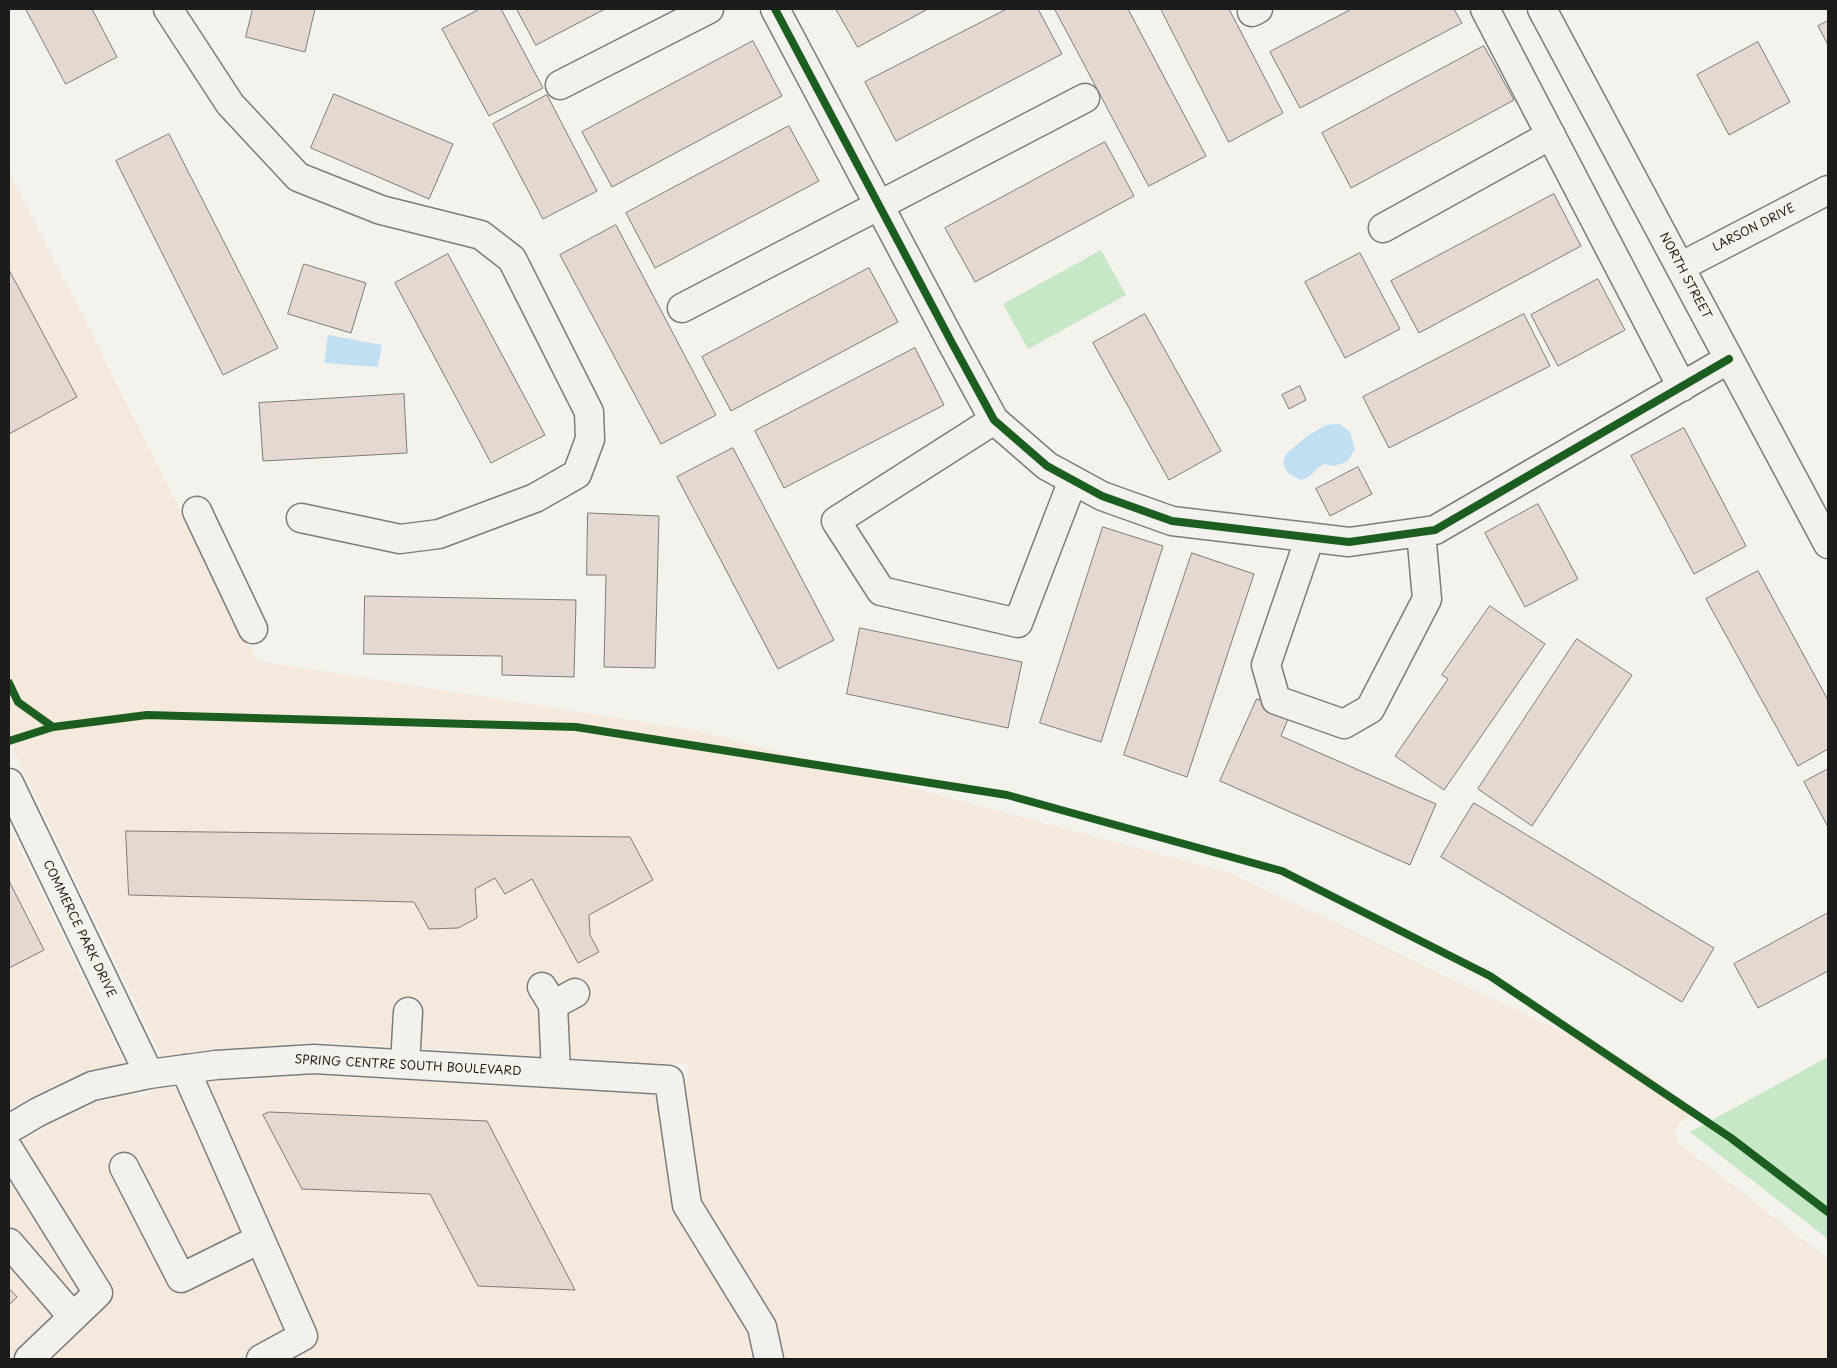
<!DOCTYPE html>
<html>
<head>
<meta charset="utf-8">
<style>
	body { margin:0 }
	#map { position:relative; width:1837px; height:1368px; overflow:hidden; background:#f4f2ec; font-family:"Playpen Sans",sans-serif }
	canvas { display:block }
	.frame { position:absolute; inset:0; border:10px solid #1c1c1c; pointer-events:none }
</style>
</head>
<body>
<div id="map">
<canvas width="1837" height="1368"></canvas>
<div class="frame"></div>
</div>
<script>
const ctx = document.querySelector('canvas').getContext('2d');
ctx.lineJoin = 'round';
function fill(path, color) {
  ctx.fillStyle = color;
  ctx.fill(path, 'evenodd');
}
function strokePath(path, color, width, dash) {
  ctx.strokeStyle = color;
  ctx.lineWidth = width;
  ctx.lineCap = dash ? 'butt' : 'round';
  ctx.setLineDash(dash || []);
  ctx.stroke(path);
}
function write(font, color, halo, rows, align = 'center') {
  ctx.font = font + ' "Playpen Sans",sans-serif';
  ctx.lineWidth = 4;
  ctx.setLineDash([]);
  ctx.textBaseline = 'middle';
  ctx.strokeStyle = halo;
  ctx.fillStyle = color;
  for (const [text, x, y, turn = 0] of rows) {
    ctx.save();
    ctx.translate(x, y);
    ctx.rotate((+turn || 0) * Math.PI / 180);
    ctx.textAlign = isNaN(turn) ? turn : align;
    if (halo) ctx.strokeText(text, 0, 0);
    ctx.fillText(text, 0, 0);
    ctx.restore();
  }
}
fill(new Path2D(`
	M9,171L257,661L699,731L1231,873L1644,1071L1697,1113L1679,1123L1675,1132V1136L1680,1144L1828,1259V1359H9V1148L45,1126L97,1102L138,1093L140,1097L153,1090L216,1082L313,1075L683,1097L689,1065L317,1042L216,1049L161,1056L9,742Z
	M9,825L124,1063L86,1072L29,1098L9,1111Z`), '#f5e9de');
fill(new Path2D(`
	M1101,250L1126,295L1028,349L1003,304Z
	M1828,1057V1239L1690,1132Z`), '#c6e8c7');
fill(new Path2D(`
	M328,335L382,345L378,367L324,363Z
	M1340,424L1350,432L1355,449L1347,462L1333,466L1324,464C1314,469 1313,478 1300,480L1288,473L1283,463L1286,454L1306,437L1326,425Z`), '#c0dff3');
const building = new Path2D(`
	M26,9H92L117,57L66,84Z
	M253,9H315L305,52L246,37Z
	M480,9H501L543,88L489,116L442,29Z
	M517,9H605L536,45Z
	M836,9H928L858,47Z
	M1007,9H1038L1062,54L896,141L865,82Z
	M1055,9H1128L1206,156L1149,186Z
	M1161,9H1229L1283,113L1229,142Z
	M1352,9H1454L1462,23L1300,108L1270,52Z
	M1828,21V45L1818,26Z
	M753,41L782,96L612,187L582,132Z
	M1758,42L1790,102L1729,135L1697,75Z
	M1484,46L1514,100L1351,188L1322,133Z
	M334,94L453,144L429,199L311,148Z
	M547,95L597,191L543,219L493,124Z
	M789,126L819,181L655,268L626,213Z
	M169,134L278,348L223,375L116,161Z
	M1105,142L1134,196L975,282L945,228Z
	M1554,194L1581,246L1419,333L1391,281Z
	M616,225L716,415L661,444L560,255Z
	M1360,253L1400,329L1345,358L1305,282Z
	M448,254L545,435L491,463L395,283Z
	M304,264L366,283L351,333L288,314Z
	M869,268L898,322L731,411L702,357Z
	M9,270L77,397L9,434Z
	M1598,279L1625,330L1558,366L1531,315Z
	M1145,314L1221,451L1169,480L1093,343Z
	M1524,314L1550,366L1389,448L1363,397Z
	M915,348L944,405L784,488L755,431Z
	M1300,386L1306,400L1289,409L1282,395Z
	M404,394L407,453L263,461L259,403Z
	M1684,428L1746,546L1694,574L1631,456Z
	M733,448L834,640L778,669L677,477Z
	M1358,467L1372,494L1330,516L1316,489Z
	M1538,504L1578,579L1525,607L1485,533Z
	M588,513L659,516L655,668L604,667L606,575H587Z
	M1103,527L1163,546L1101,742L1040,723Z
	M1192,553L1254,574L1187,777L1124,755Z
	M1758,571L1828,700V749L1798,766L1706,599Z
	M365,596L576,600L574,677L502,675V656L364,654Z
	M1490,606L1545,644L1444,790L1395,756L1448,679L1442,675Z
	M860,628L1022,662L1008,728L847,694Z
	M1577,639L1632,675L1532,826L1478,789Z
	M1257,699L1290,714L1281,736L1436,804L1410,865L1220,781Z
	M1828,769V827L1804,782Z
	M1474,803L1714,948L1682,1002L1441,857Z
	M126,831L630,837L653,880L589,915L590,935L599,952L578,963L532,879L505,894L495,878L475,889L477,918L458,928L429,929L414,902L129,895Z
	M9,881L44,950L9,968Z
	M1828,913V971L1758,1008L1734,964Z
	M269,1112L487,1121L575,1290L478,1286L430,1194L302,1189L263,1115Z
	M9,1288L17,1297L9,1305Z`);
fill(building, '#e4d8d0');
strokePath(building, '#7d7c7a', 1);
const minor = new Path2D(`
	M168,9L230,104L298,177L381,210L481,235L512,259L589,412L590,439L577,474L535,498L439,534L400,539L301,518
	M775,9L952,343L994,420L1047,466L1102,496L1172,521L1349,542L1435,530L1729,359
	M1485,9L1682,387
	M1542,9L1828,544
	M1252,12L1258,9
	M560,85L709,9
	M1383,228L1551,135
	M1680,267L1828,190
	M682,308L1085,98
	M994,420L836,521L881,591L1018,623L1073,480
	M197,511L253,629
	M1310,537L1266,665L1276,700L1344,724L1370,709L1427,599L1421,532
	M9,783L149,1074
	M542,987L553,1005L556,1073
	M553,1005L575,993
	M405,1064L408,1012
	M185,1069L303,1336L261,1359
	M9,1129L38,1112L92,1086L149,1074L216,1065L314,1059L669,1080L687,1205L762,1327L769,1359
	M9,1150L98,1293L29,1359
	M124,1167L181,1278L260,1239
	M9,1243L73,1317`);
strokePath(minor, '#7d7c7a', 31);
strokePath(minor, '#f2f1ed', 28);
strokePath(new Path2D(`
	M775,9L952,343L994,420L1047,466L1102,496L1172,521L1349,542L1435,530L1729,359
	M9,683L18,702L53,727
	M9,741L53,727L147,715L576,727L1007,795L1282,871L1490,976L1731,1138L1828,1212`), '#1b5e20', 8);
write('12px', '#1c1c1c', '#f7f3e8', [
	["LARSON DRIVE",1754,228,-27],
	["NORTH STREET",1685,276,62],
	["COMMERCE PARK DRIVE",79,929,64],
	["SPRING CENTRE SOUTH BOULEVARD",408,1066,3]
]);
</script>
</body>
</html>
